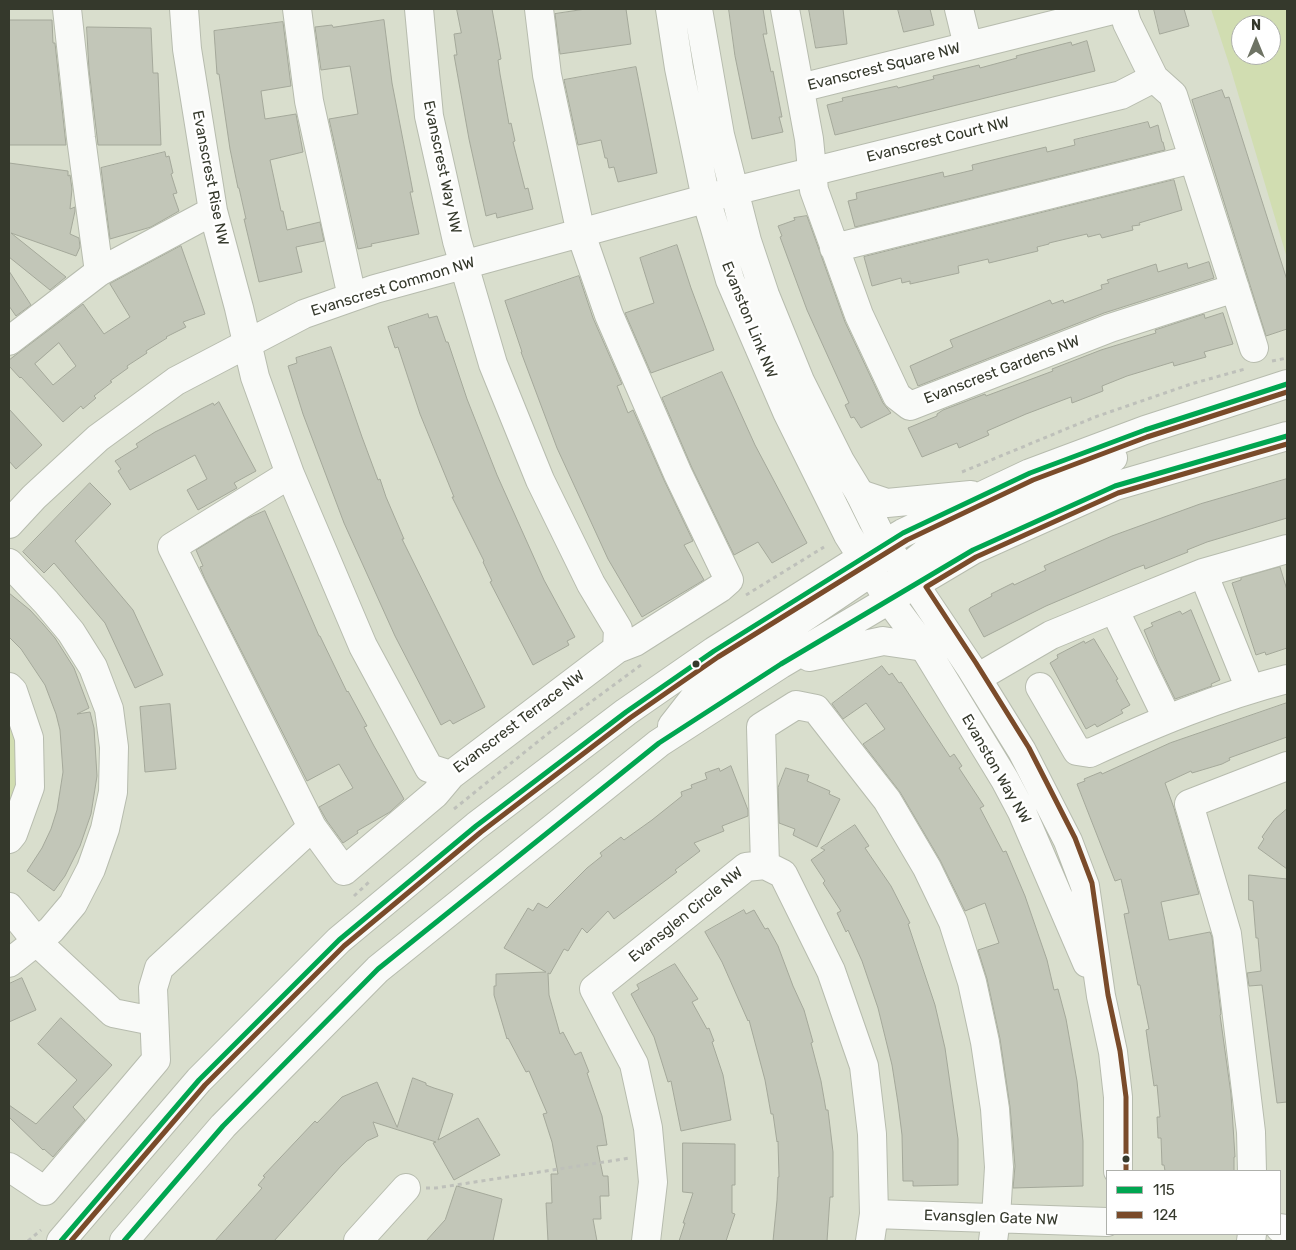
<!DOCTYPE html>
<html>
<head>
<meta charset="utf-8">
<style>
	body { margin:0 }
	#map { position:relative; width:1296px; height:1250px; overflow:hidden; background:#d9decd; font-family:Rubik,sans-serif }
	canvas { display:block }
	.frame { position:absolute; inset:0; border:10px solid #35392c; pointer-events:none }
	.legend { position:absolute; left:1106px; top:1170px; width:175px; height:65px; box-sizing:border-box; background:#fff; border:1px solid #aeb0ab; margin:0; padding:6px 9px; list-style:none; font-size:15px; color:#35392c }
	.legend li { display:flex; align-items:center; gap:10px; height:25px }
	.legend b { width:25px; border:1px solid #aeb0ab }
	.north { position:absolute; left:1231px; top:15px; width:50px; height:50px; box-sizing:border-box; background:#fff; border:1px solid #aeb0ab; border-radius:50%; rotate:0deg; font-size:14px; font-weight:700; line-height:20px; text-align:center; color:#35392c }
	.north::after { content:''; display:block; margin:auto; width:18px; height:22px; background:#6e7364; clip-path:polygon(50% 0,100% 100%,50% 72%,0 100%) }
</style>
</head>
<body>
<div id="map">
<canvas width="1296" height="1250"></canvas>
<div class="frame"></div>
<ul class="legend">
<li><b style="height:6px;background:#00a651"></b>115</li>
<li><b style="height:6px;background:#7a4b2a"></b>124</li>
</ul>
<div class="north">N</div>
</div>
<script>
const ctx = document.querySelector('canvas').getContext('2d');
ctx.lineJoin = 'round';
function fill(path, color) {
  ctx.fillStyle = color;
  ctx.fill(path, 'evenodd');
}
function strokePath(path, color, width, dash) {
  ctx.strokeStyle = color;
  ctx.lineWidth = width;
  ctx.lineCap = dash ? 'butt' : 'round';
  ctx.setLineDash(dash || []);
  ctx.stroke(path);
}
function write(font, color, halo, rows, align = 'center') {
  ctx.font = font + ' Rubik,sans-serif';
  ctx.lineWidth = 5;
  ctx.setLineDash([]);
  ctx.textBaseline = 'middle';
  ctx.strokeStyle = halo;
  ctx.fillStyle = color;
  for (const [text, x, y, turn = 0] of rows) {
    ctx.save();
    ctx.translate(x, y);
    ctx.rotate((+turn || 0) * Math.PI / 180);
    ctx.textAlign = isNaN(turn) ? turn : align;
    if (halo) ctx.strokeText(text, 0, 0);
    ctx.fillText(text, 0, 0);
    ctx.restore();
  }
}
fill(new Path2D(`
	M1211,9H1287V258L1231,70ZM1241,25H1271V55H1241Z
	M9,711L17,736V789L9,814Z`), '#d1ddb1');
const building = new Path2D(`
	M457,9H492L501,59L498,60L500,74L509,124L511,123L515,141L513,142L525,189L528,188L533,209L497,218L496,213L486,216L469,139L454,55H457L454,34L461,33Z
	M586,9H626L631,44L560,54L555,14Z
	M729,9H763L767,34H763L771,72L773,71L782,117H779L783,132L752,139L735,56Z
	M809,9H843L847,44L816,48Z
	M898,9H930L934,25L904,32Z
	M1154,9H1184L1189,26L1160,34Z
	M9,20H52L53,43H55L66,145H9Z
	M384,20L392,83L413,192H410L419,234L371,244L372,246L358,249L329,119L358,114L350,66L321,70L315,27L332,25L333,27Z
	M283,22L291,86L261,91L265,119L296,114L303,152L270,160L281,211H283L287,230L320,222L324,241L296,247L302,272L259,282L244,219H246L239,188H238L230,149L219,74H217L214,31Z
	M87,27L151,28L153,73H158L161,145H98L89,70Z
	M1087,41L1095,71L835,135L827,105L843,101L842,98L897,86L898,88L934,79L933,76L979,65L980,68L1017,58L1016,56L1071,42L1072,45Z
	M636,67L657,173L618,182L614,167L609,168L607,158H605L601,140L578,145L564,80Z
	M1222,90L1225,98L1229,97L1287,280V329L1266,336L1192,100Z
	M1148,122L1150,128L1158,125L1162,142H1163L1165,150L855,227L848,201L857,199L856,193L943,172L944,177L973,170L972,165L1046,147L1047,152L1075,145L1074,140Z
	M165,152L166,157L169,156L173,173L171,174L177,193L173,194L179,211L151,227L110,239L101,168Z
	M9,163L68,171V176L70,175L72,189L70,209L75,207V211L70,234L79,238L80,247L76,256L11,233L66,277L50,290L9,257Z
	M1174,180L1182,210L1139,223L1140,225L1132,226L1133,230L1102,238L1100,234L1088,237L1087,234L1049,243V244L1037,247L1038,251L989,263L988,259L958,266L959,273L910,284V281L902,283L901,278L872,286L864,257Z
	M807,216L845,322L883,403L891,413L861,428L854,417L851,418L845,405L849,403L807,310L780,237L782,236L778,226L795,220L794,218Z
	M677,245L691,288L714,350L651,373L625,313L654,303L640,258Z
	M181,246L205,314L183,322L186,327L166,337L167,338L146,351L147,353L127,366L128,368L110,381L112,382L94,396L96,398L83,409L81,406L63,422L21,377L20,378L9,366V360L83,304L104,334L130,317L110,284ZM59,343L76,366L53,385L35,364Z
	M1209,262L1214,278L1104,313L918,386L910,366L953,347L950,340L1050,300L1052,304L1063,300L1064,303L1102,289L1101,285L1109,283L1107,280L1156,264L1158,272L1187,263L1188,268Z
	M9,271L31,305L16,316L9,306Z
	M579,276L593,318L622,384L617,386L628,413L633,410L664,480L693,541L684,545L704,580L642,617L608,559L557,448L521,352H522L505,301Z
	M1223,313L1233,344L1204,352L1206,357L1174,366L1173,362L1127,376L1102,386L1103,391L1072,403L1071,397L1026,414L987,431L989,435L959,448L957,443L922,457L908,428L937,416V414L943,410L985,394L986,396L1053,371L1052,369L1101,350L1156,333L1155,330L1204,314L1205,318Z
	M428,314L429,318L437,316L446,342H448L467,399L497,475L544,580L575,637L567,641L569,645L533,665L490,582L492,581L483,562L484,561L452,497H454L420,414L398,347L395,348L388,327Z
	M331,347L362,437L378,480L380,479L386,497L404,539H402L485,707L453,724L450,720L441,725L395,636L344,523L303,414L288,366L297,363L296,358Z
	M722,372L755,445L807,543L772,563L758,542L734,555L692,468L662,398Z
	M219,402L256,471L234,483L237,488L198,510L187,490L207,479L195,455L130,490L118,471L121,469L115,461L138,447L136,444L155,432L213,403L214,405Z
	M9,409L42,445L16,469L9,461Z
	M1287,479V518L1207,542L1187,550L1188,552L1145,569L1144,565L1133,569L1046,606L984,637L969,610L970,608L992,596L991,594L1013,583L1014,585L1046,570L1044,566L1112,536L1200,504Z
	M90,483L111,504L75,541L133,610L163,675L135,688L105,623L54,563L44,573L23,552Z
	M265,511L319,636H320L347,692L348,691L367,726L364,727L374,746L404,799L390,812L357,831L358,833L343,843L327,821L319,807L353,788L339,764L307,781L205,579L200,567L203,566L196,550L246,519Z
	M1280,567L1287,590V648L1266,655L1265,652L1256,655L1232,583L1241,580V578Z
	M9,593L30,610L43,624L55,638L74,668L89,708L77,714L90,712L94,728L97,776L91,814L80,846L65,876L54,891L27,871L42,848L51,829L57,810L63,772L60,730L56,714L45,685L21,649L9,637Z
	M1191,610L1220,680L1211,684L1212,686L1175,699L1158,664L1144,630L1153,626L1151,623L1180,611L1182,614Z
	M1094,639L1118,679L1116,680L1130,705L1121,710L1123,713L1097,727L1095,724L1086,729L1050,663L1058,658L1057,655L1084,641L1085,643Z
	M882,666L889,675L892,673L899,683L901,682L950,757L954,754L962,766L959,768L984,806L980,808L1003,852L1006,851L1025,896L1047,960L1054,990L1058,989L1066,1019L1077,1081L1083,1141V1186L1013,1188L1015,1166L1010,1107L1000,1039L987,979L978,950L999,943L985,903L965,911L940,860L900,792L863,744L885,729L866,703L843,719L832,704Z
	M1287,703V737L1229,758L1230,760L1222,764L1192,773L1191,771L1165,783L1174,808L1199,894L1161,902L1169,940L1210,932L1212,937L1221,1014L1220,1015L1231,1094L1235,1157H1234V1171H1165L1164,1165H1162L1161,1138H1158L1157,1117H1160L1157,1085L1154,1086L1146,1030L1149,1029L1140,985H1138L1124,914L1129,913L1121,879L1115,881L1077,784L1085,781L1084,779L1101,772L1102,774L1170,743Z
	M170,704L176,769L145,772L140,707Z
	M731,766L748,810V816L722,826L724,831L694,843L700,851L675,870L677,872L614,919L608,911L587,933L582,928L568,951L564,949L550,974L548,973L549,995L560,1034L563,1032L575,1055L581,1052L589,1072L587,1073L602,1116L607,1145L597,1146L603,1176H608L609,1196H600L601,1219H593L597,1241H548L546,1203H552L551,1174H558L552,1142L543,1114L547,1113L529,1071L526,1072L508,1038L507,1039L494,995V986H496V974L546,972L504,948L528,908L533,911L538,903L547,908L587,868L602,856L600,853L621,837L624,840L652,820L682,796L681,792L692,788L691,785L707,779L705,773L719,768L720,771Z
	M786,768L809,775L807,781L830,791L829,794L840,799L817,847L793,835L795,829L779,823L778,788Z
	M1287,809V869L1258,848L1264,839L1262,837L1274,820Z
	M855,825L869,846L865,848L891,886L910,923L908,924L935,1005L945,1048L958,1139V1185L913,1186V1181H903L902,1135L898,1103L892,1065L878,1008L862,961L848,930L846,932L837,913L841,911L823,883L825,881L811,860L825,850L821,848Z
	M1249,875L1287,879V1102L1277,1103L1262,985L1249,986L1247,973L1261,971L1258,938H1256L1253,901L1249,900Z
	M744,910L746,914L754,910L765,929L768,928L778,946L793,986L804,1010L813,1042L811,1043L821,1081L826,1110H828L833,1152V1197H830L827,1241H773L777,1200L778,1177H779L778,1141L777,1142L773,1114H771L765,1080L749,1020L748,1021L722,962L705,932Z
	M675,964L698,999L692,1002L707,1029L709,1028L714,1041L712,1042L723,1075L731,1120L681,1131L671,1081L668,1082L654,1037L631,994L639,989L637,985Z
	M22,978L36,1010L9,1022V984Z
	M61,1018L112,1065L73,1107L85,1120L53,1157L44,1149L43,1150L9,1117V1105L36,1124L77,1080L38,1044Z
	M413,1078L426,1083V1085L434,1088L453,1094L438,1140L478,1118L500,1155L454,1180L433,1143L436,1142L373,1122L378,1136L367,1141L341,1166L274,1241H215L262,1188L258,1185L265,1177L263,1176L315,1121L317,1123L342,1097L377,1082L397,1127Z
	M683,1143L735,1144V1185H732V1213L735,1214L726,1241H679L685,1223H683L693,1193L683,1192Z
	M457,1186L502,1199L493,1241H426L445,1220Z`);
fill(building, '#c2c6b8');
strokePath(building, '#a4a89a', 1);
const minor = new Path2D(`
	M67,9L81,138L99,272
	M184,9L187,49L213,211L239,308L255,377L290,474L363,646L429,768L451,775L617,649L618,629L591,584L540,480L493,364L457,241L429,116L419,9
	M297,9L309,101L352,297
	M539,9L547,75L581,234L609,315L678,474L729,580L720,588L635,642L617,649
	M670,9L679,68L706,199L714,225L730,280L787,412L848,535L889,600L924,647L1005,780L1022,812L1087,963
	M698,9L720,135L747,241L765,295L800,381L840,461L860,494L884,543L915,585L970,667L1022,751L1068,841L1085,886L1101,996L1113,1052L1118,1097V1171
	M785,9L809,139L814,190L859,315L897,396L910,406L1110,328L1235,288
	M959,9L968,46
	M1123,9L1127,23L1154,78L1173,95L1254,348
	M800,88L1117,9
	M834,248L1193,159
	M9,341L99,272L213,211
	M290,474L172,547L312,827L344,871L435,794L451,775
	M9,524L34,497L98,438L176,381L304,314L375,289L734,191L1121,95L1154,78
	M9,563L46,602L71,632L93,667L109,709L114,747L113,792L105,829L91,869L73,904L51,930L9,963
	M1203,573L1250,689
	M1114,609L1167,718
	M977,678L1051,635L1114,609L1203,573L1287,549
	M9,687L13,691L29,738L30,787L13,834L9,839
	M1040,687L1077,751L1090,753C1155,723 1218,697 1287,679
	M765,865L761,727L796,705L816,709L887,800L927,868L953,922L972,982L985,1042L995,1109L999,1167L996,1218L993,1241
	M9,907L37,942L113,1013L153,1021
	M9,1167L45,1191L156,1060L153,988L159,968L312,827
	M1252,1171L1251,1132L1227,934L1189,804L1287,766
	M874,1214L1107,1222
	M1280,1228L1287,1229
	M358,1241L406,1188
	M646,1241L653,1182L648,1128L634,1064L594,989L746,867L765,865L783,874L831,971L864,1066L872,1134L874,1214L870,1241
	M1251,1241L1252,1234`);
const major = new Path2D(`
	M860,494L887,503L971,495
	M890,599L904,570L934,546L1113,458
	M809,657L883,641L924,647
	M672,726L697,694L793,625L870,573
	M61,1241L199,1080L339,940L476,826L626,712L714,651L861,558L903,533L1030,473L1145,430L1287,384
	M124,1241L223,1126L378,969L659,743L781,664L973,550L1115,486L1287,436`);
strokePath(minor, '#b7bcae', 30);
strokePath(major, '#b7bcae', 30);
strokePath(new Path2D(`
	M1272,361L1287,358
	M962,472L1095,417L1191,384L1245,369
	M746,595L824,547
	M454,809L546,735L641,665
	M354,896L370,881
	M426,1188H436L630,1158
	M28,1241L41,1230`), '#bec0ba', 3, [4, 4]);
strokePath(minor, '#f9faf8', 28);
strokePath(major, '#f9faf8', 28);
strokePath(new Path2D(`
	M61,1241L199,1080L339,940L476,826L626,712L714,651L903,533L1030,473L1145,430L1287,384
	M124,1241L223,1126L378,969L659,743L781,664L973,550L1115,486L1287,436`), '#00a651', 5);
strokePath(new Path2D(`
	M1126,1171V1097L1120,1051L1108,995L1092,883L1075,838L1029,748L976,663L926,587L976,557L1118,493L1287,444
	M71,1241L205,1085L344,946L481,832L630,718L718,657L907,540L1033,480L1147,437L1287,392`), '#7a4b2a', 5);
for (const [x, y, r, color] of [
	[696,664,4.5,"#35392c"],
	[1126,1159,4.5,"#35392c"]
]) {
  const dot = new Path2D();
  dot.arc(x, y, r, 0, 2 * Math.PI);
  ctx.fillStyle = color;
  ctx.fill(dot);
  strokePath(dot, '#fff', 2);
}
write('15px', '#35392c', '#fff', [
	["Evanscrest Square NW",884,67,-14],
	["Evanscrest Court NW",938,140,-14],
	["Evanscrest Way NW",442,167,78],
	["Evanscrest Rise NW",210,178,79],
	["Evanscrest Common NW",393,287,-17],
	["Evanston Link NW",749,320,68],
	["Evanscrest Gardens NW",1002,370,-21],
	["Evanscrest Terrace NW",519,722,-37],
	["Evanston Way NW",996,769,60],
	["Evansglen Circle NW",686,915,-39],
	["Evansglen Gate NW",991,1218,2]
]);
</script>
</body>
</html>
